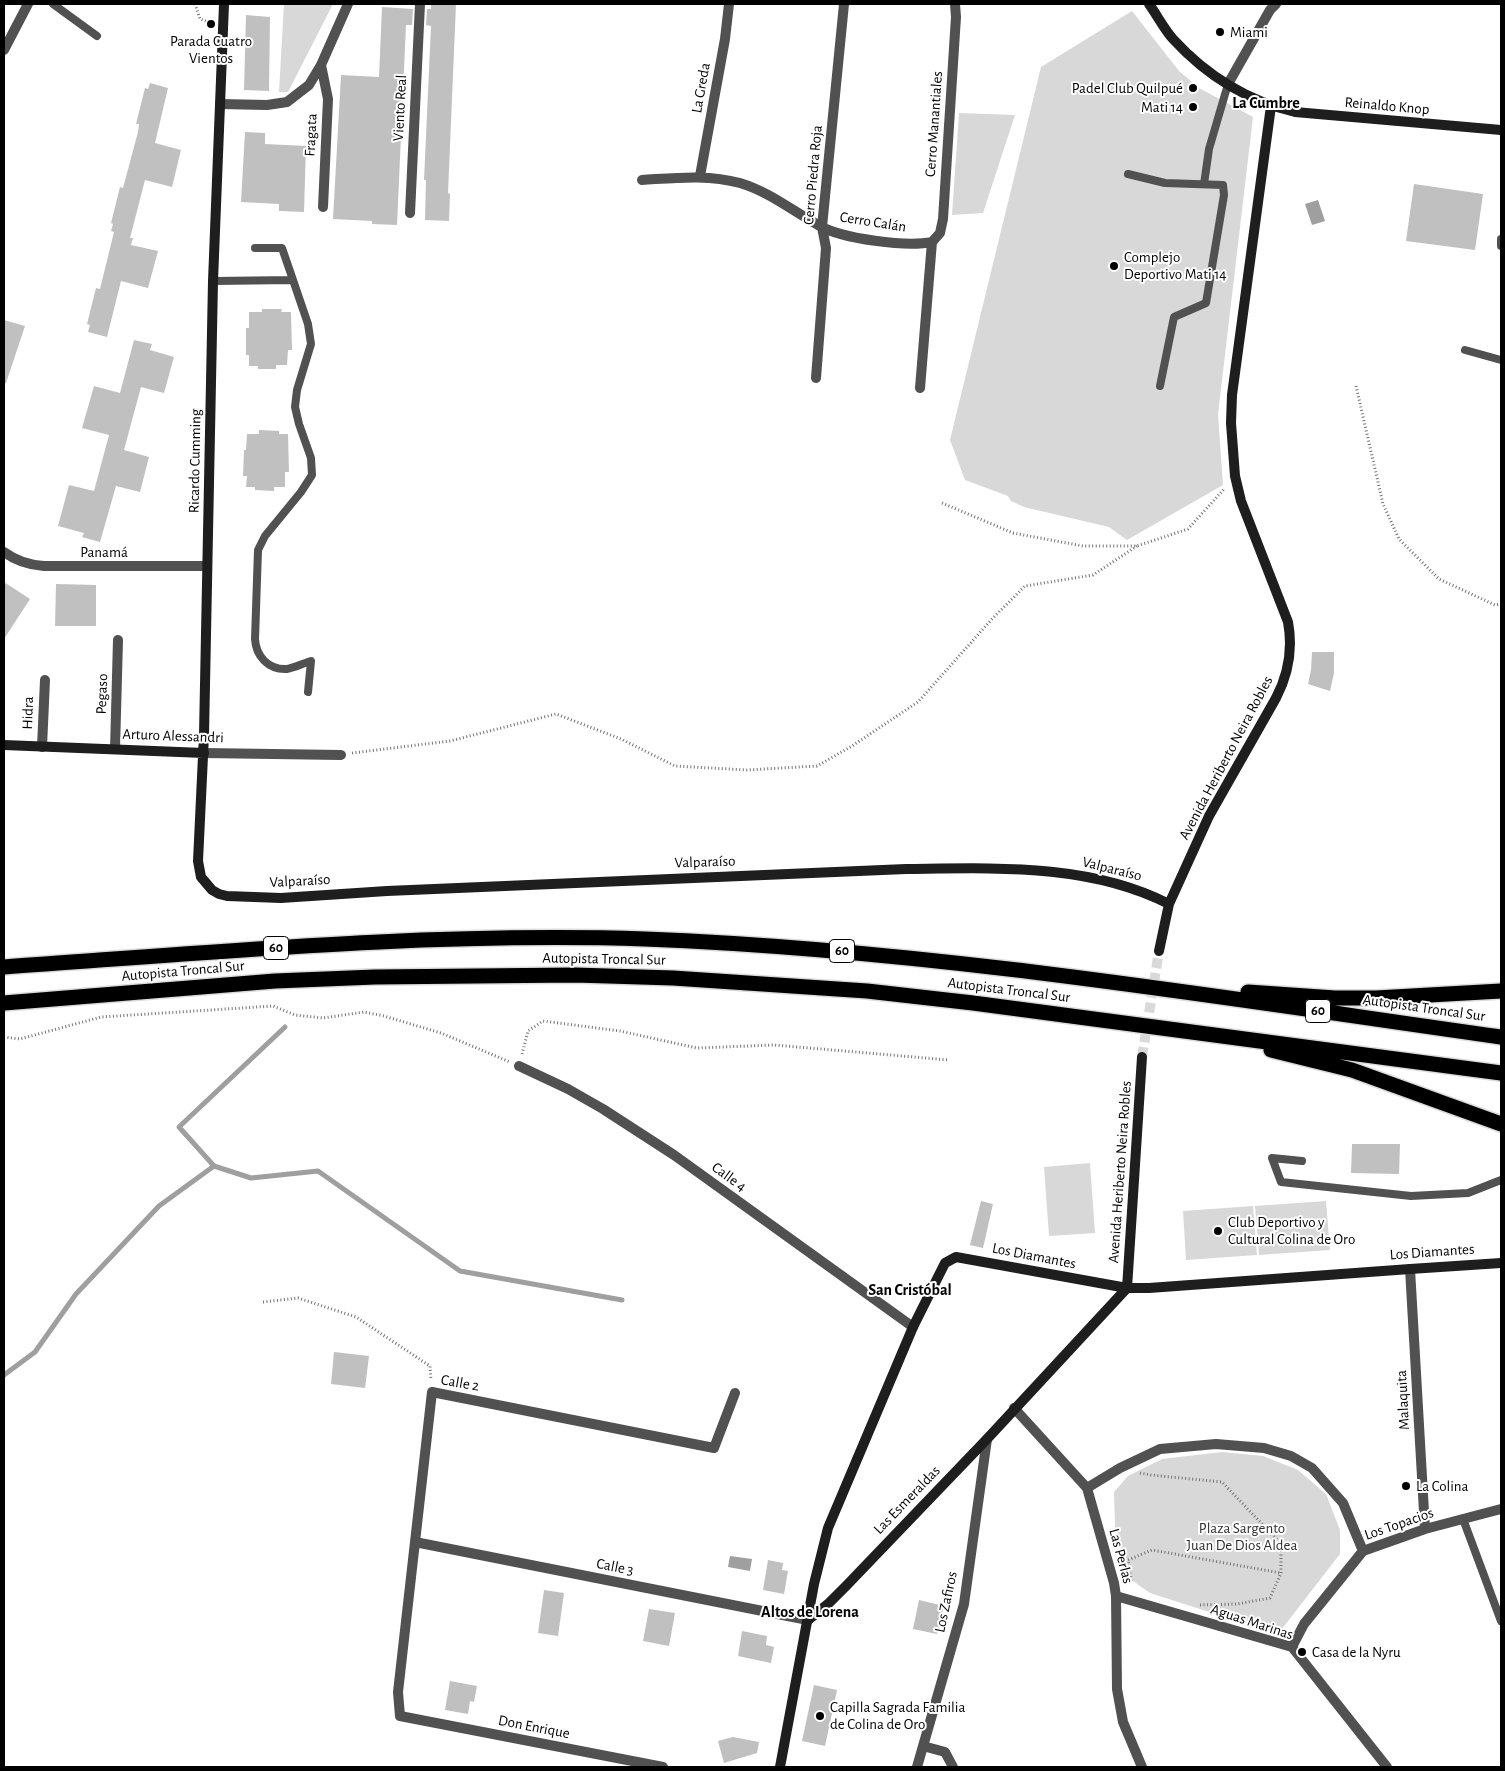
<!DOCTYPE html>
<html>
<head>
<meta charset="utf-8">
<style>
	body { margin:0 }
	#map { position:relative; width:1505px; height:1771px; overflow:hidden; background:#fff; font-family:"Alegreya Sans",sans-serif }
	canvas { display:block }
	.frame { position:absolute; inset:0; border:5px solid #000; pointer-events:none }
</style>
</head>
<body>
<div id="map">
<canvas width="1505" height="1771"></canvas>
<div class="frame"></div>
</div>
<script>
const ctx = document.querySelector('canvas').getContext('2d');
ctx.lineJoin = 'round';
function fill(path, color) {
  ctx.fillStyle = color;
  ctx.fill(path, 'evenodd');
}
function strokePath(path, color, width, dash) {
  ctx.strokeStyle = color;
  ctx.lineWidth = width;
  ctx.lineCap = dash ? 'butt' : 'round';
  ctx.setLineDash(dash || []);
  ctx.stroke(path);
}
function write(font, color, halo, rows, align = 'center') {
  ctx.font = font + ' "Alegreya Sans",sans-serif';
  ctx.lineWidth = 4;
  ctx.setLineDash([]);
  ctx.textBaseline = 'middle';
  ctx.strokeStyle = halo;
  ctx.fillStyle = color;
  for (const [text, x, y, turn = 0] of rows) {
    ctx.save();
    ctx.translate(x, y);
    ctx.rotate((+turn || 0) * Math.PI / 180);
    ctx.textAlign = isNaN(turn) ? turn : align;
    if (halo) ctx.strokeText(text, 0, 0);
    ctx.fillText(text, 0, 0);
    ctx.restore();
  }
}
fill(new Path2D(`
	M284,4H333L288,92H279Z
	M1132,11L1179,71L1199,88L1253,117L1218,414L1223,485L1127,540L1109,527L1024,507L1011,501L1008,496L965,480L950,440L1041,67Z
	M959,113L1015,115L983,213L952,215Z
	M1090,1163L1095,1233L1049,1236L1044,1167Z
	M1326,1201L1330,1250L1259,1255L1255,1206Z
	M1253,1206L1257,1255L1186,1260L1183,1211Z
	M1222,1452L1263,1456L1298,1470L1326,1494L1340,1530V1554L1278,1634L1150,1593L1130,1579L1115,1526L1114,1492L1128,1476L1162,1459Z`), '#d8d8d8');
fill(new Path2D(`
	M1318,200L1325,221L1312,225L1305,204Z
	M730,1556L752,1559L750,1571L728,1567Z`), '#9f9f9f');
strokePath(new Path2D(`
	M285,1027L179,1127L214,1166L251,1178L318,1171L460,1271L622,1300
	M4,1375L35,1352L76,1294L159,1206L214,1166`), '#9f9f9f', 5);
fill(new Path2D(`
	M431,4H456L448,193L450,194L449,221L425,220L426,180H424L431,26L426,25L427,9H431Z
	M382,7L413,9L412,25H406L397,225L372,224V221L333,219L341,75L379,77Z
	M246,15L270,17L269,91L244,90Z
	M150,83L168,88L155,143L181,150L172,187L145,180L130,238H133L131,245L158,251L148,288L121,281L107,337L88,332L90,325L87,324L96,288L100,289L114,232L111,231L113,224L111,223L120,187L123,188L138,132L139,124H136L145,88L148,89Z
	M245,132L265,133V144L306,146L304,212L279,211V204L241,202Z
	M1414,184L1483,194L1475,250L1406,241Z
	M262,309H282L281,312H291L292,350H288L287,365H276V369H258V366H249V355H246V328H249V312H262Z
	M4,320L25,326L6,383H4Z
	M134,340L152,344L150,350L174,357L164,393L141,387L124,450L149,457L140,492L116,486L100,542L82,537L84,533L58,526L69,485L94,491L109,435L82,428L94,386L120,393Z
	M259,430L279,431V434H288L289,472H285V487H274V491L255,490V487H246L247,476H243L244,450H246L247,434H259Z
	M4,582L30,599L4,639Z
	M56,584L96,585V626H55Z
	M1312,652H1334V673L1330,691L1308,684L1311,670Z
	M1352,1144H1400L1399,1174L1351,1173Z
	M981,1201L993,1204L983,1248L970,1245Z
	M334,1352L369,1356L365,1388L331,1384Z
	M768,1560L783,1563L782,1570L788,1571L784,1594L763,1590Z
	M544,1590L564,1593L558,1636L538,1633Z
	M919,1600L944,1606L937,1634L913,1629Z
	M649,1609L675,1613L669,1646L643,1641Z
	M742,1631L767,1636L766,1645L774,1647L771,1663L738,1656Z
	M450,1681L477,1686L474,1702L470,1701L468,1714L445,1710Z
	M814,1685L837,1690L825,1746L802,1741Z
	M733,1737L759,1742L757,1753L724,1763L718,1741Z`), '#c0c0c0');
strokePath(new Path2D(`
	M1142,1057L1159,951`), '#d9d9d9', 10, [10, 5]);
const highway = new Path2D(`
	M4,967C217,952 431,932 645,939C932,950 1217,997 1501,1037
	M1248,992L1335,998H1376L1501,991
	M4,1003L275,981L375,977L575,975L673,978L867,991L973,1003L1501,1073
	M1271,1050L1352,1070L1501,1124`);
strokePath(highway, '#dbdbdb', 18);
strokePath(new Path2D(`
	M195,4L200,19L211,23
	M1356,386L1383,504L1399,539L1439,579L1495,605L1501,604
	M942,503L1013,533L1083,546H1137L1188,529L1225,488
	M352,753L450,741L556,714L621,739L675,766L747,770L817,766L852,746L918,702L992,619L1025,586L1093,575L1137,546
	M4,1037L20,1039L101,1017L273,1006L295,1015L323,1018L364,1012L384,1016L441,1033L510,1062
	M522,1054L528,1031L543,1021L620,1031L697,1048L774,1045L949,1060
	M263,1302L298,1298L356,1317L430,1366L431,1380
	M1140,1473L1151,1475L1222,1482L1281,1544V1573L1270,1598L1237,1604L1198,1605
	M1127,1581L1131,1580L1128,1560L1152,1550L1281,1573`), '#737373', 3, [1, 2.5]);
strokePath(new Path2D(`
	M53,4L97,36
	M1128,174L1165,183L1223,185L1224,195L1206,303L1174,317L1160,386
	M1204,184L1209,149L1228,84
	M1501,239V246
	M293,280L308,324L311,344L297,390L295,407L299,424L311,458L312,475L301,492L265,536L258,550L255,639C256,656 268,670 287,669C294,668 304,663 311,661L308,692
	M213,281L293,280L282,248H255
	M1465,350L1501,360
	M1302,1161L1272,1158L1281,1182L1411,1196L1468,1193L1501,1180
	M1463,1519L1501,1621`), '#515151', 8);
strokePath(new Path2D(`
	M4,50L28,4
	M321,65L328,99L323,207
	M1228,84L1270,10L1276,4
	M220,104L267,105L287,102L309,85L321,65L348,4
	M700,176L725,39L729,4
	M642,180C675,178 707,174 740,183C770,192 794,212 820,226C843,239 906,247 932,242
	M410,213L420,4
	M932,242L940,233L943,219L956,17L955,4
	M816,378L826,248L822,227L844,4
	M920,388L932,242
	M4,552C16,561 29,565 44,566H207
	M42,747L45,680
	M115,749L118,640
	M204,753L341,755
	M519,1066L568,1089L603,1109L674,1155L913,1327
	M1410,1269L1425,1529
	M1014,1408L1087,1488L1114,1583L1116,1596L1117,1689L1123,1722L1142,1767
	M1087,1488L1120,1468L1160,1449L1216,1444L1264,1448L1291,1456L1312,1468L1343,1503L1363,1551
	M415,1542L808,1620
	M1116,1596L1292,1647L1387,1767
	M1292,1647L1304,1624L1363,1551L1425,1529L1501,1509
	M923,1746L945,1752L953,1767
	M663,1767L400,1716L398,1692L432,1392L714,1448L735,1393
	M917,1767L964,1604L987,1439`), '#515151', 10);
strokePath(new Path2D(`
	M224,4L213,281L204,735L198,861L201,877L212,890L219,894L227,896L281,898L387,891L906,869C994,868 1089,863 1169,904
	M1149,4C1157,15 1164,29 1173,39C1206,75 1248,101 1295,112L1501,130
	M4,745L204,753
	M1159,951L1169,904L1209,816L1276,698C1289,673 1293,649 1288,622L1241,501L1235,476L1231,423L1232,395L1271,106
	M1127,1288L1142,1057
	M808,1620L828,1604L847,1585L987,1439L1127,1288
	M780,1767L814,1584L828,1528L913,1327L945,1263L956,1257L1127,1288H1149L1410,1269L1501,1263`), '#1e1e1e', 10);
strokePath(highway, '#000', 15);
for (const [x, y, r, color] of [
	[211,24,5,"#000"],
	[1220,32,5,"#000"],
	[1193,88,5,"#000"],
	[1193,107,5,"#000"],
	[1114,266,5,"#000"],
	[1218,1231,5,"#000"],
	[1406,1486,5,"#000"],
	[1302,1652,5,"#000"],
	[820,1716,5,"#000"]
]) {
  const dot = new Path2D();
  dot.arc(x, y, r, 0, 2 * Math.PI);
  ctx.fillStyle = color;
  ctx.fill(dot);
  strokePath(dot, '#fff', 2);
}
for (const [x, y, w] of [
	[276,948,25],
	[842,951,25],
	[1318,1011,25]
]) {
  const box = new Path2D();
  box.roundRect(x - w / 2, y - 11.5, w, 23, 4);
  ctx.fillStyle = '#fff';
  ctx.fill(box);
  strokePath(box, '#000', 1);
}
write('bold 14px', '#000', null, [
	["60",276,948],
	["60",842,951],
	["60",1318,1011]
]);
write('15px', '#000', '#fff', [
	["Miami",1230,32],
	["Parada Cuatro",211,41,"center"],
	["Vientos",211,58,"center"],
	["Padel Club Quilpué",1183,88,"right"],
	["Mati 14",1183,107,"right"],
	["Complejo",1124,257],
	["Deportivo Mati 14",1124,274],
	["Club Deportivo y",1228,1222],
	["Cultural Colina de Oro",1228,1239],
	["La Colina",1416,1486],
	["Casa de la Nyru",1312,1652],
	["Capilla Sagrada Familia",830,1707],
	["de Colina de Oro",830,1724]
], 'left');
write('15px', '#000', '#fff', [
	["La Greda",701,88,-80],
	["Reinaldo Knop",1387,106,5],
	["Viento Real",400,108,-87],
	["Cerro Manantiales",934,124,-86],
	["Fragata",311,135,-87],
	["Cerro Piedra Roja",813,175,-85],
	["Cerro Calán",873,222,9],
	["Ricardo Cumming",195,461,-89],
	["Panamá",104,552],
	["Pegaso",102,694,-88],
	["Hidra",28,713,-88],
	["Arturo Alessandri",173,736,2],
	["Avenida Heriberto Neira Robles",1226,758,-62],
	["Valparaíso",705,862,-2],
	["Valparaíso",1112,869,14],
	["Valparaíso",300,881,-3],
	["Autopista Troncal Sur",604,959,1],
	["Autopista Troncal Sur",183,971,-5],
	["Autopista Troncal Sur",1009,990,7],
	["Autopista Troncal Sur",1424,1008,8],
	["Avenida Heriberto Neira Robles",1120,1172,-86],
	["Calle 4",729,1177,36],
	["Los Diamantes",1432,1252,-4],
	["Los Diamantes",1034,1256,11],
	["Calle 2",460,1383,10],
	["Malaquita",1403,1400,-93],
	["Las Esmeraldas",907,1500,-46],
	["Los Topacios",1399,1524,-19],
	["Las Perlas",1121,1556,75],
	["Calle 3",615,1567,11],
	["Los Zafiros",946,1602,-78],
	["Aguas Marinas",1252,1622,18],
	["Don Enrique",534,1727,11]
]);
write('15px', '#2f2f2f', '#fff', [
	["Plaza Sargento",1242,1528],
	["Juan De Dios Aldea",1242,1545]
]);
write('bold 16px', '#000', '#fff', [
	["La Cumbre",1266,103],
	["San Cristóbal",910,1290],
	["Altos de Lorena",810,1612]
]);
</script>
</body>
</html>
